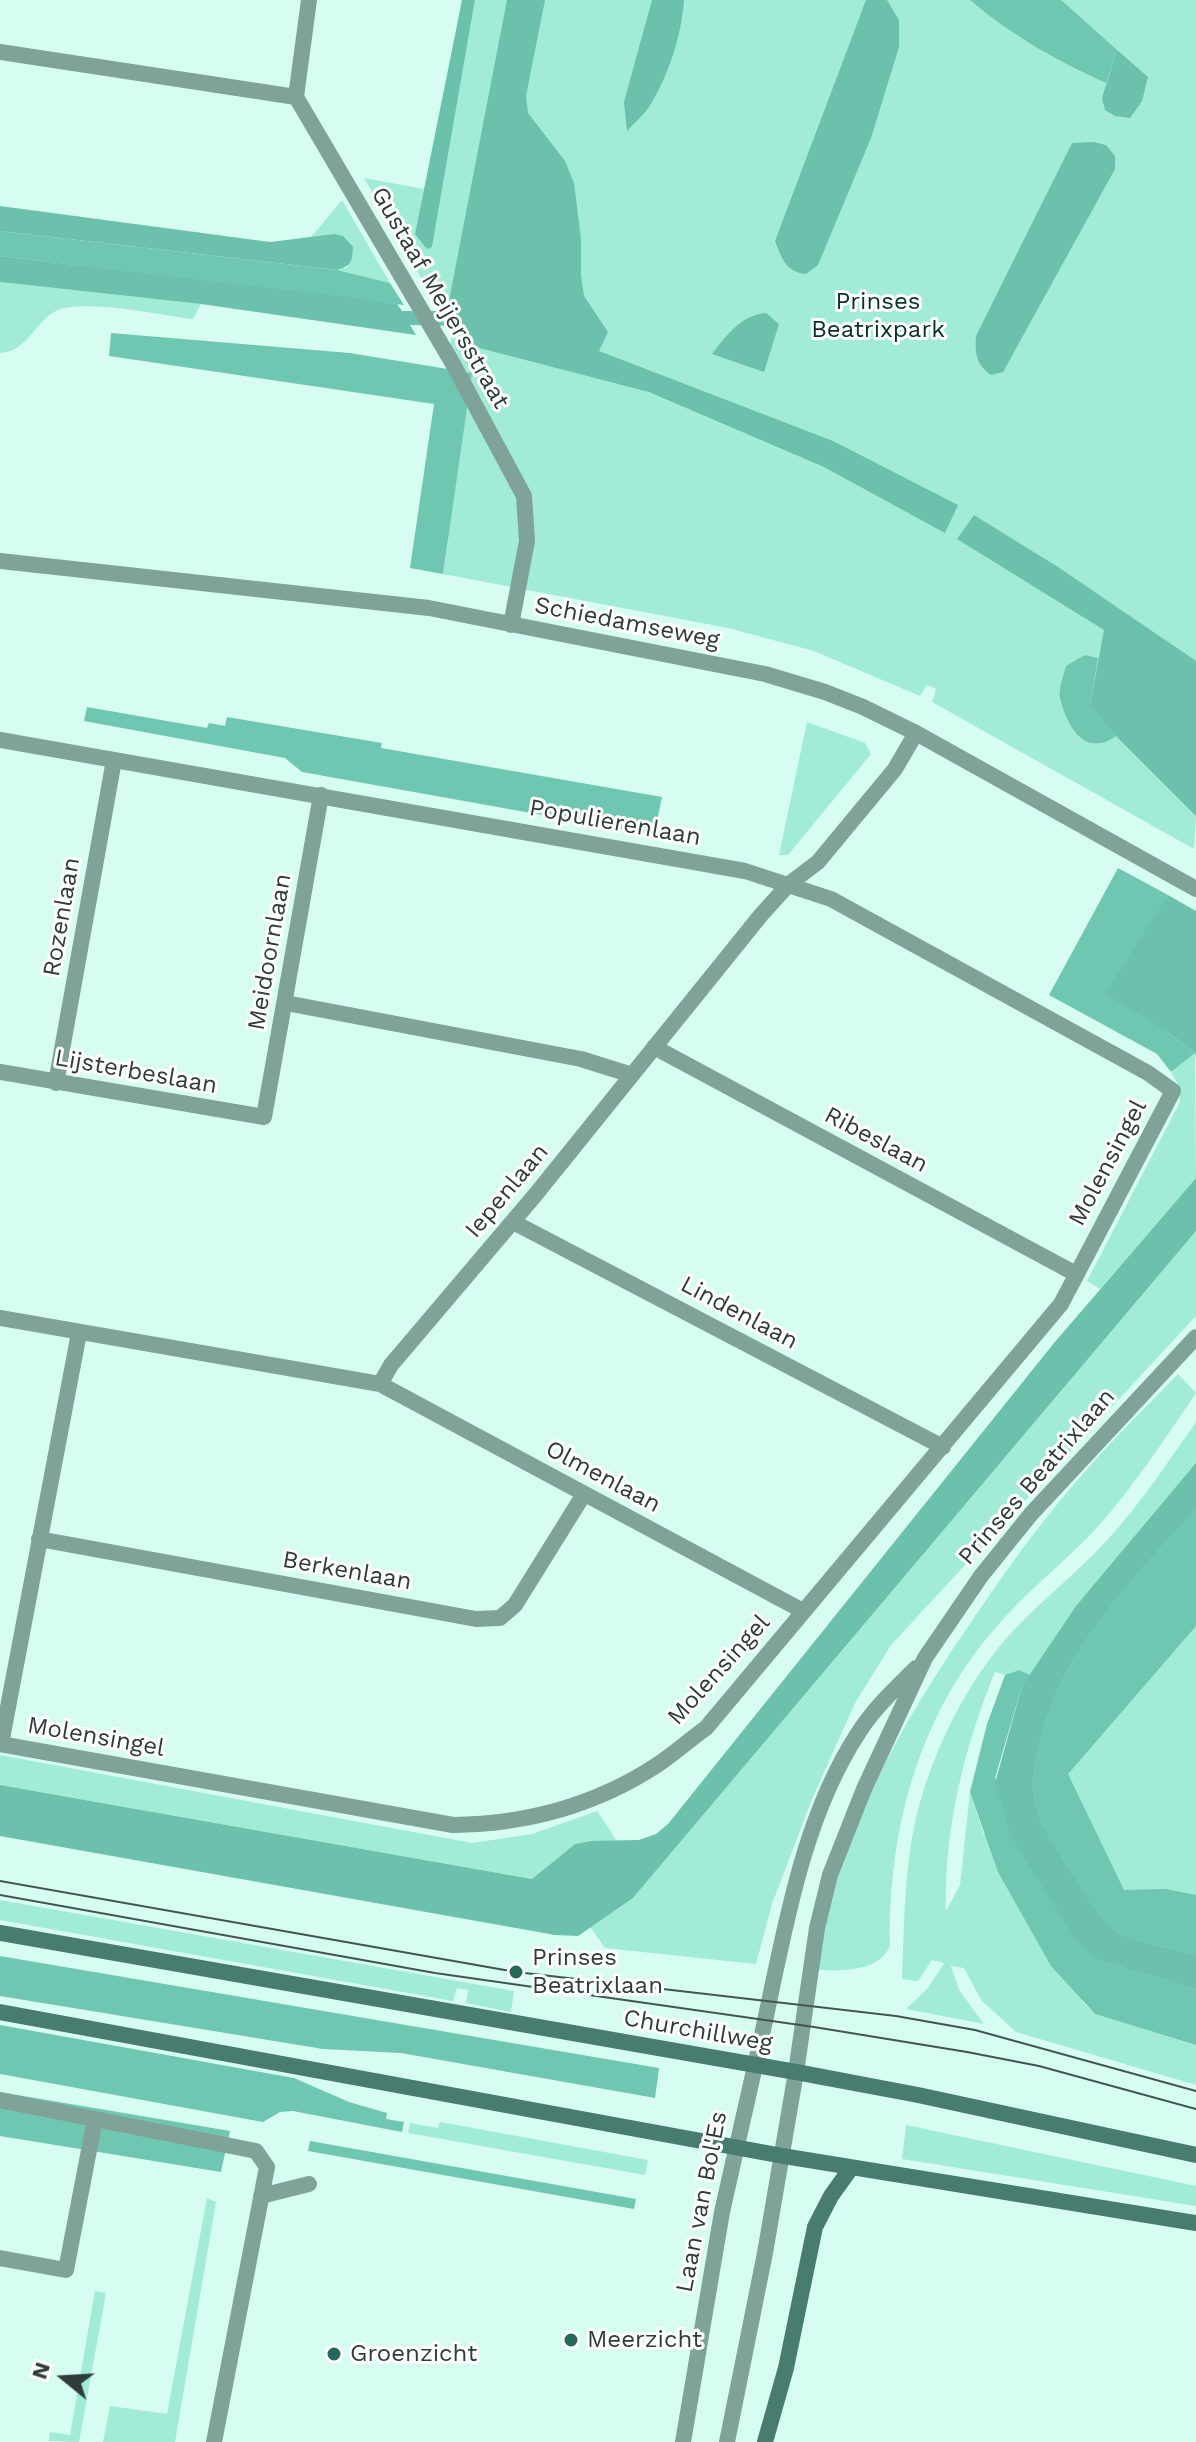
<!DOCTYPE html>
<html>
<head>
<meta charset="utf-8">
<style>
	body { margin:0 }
	#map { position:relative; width:1196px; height:2442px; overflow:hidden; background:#d7fdf2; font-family:"Work Sans",sans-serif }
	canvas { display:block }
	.north { position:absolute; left:24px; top:2338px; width:80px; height:80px; -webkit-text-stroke:6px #fff; paint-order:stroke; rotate:288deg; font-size:22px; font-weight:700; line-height:32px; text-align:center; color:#2e3d38 }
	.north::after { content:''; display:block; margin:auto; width:28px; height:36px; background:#2e3d38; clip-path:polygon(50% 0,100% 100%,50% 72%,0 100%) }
</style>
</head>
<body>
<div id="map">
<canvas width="1196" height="2442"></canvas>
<div class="north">N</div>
</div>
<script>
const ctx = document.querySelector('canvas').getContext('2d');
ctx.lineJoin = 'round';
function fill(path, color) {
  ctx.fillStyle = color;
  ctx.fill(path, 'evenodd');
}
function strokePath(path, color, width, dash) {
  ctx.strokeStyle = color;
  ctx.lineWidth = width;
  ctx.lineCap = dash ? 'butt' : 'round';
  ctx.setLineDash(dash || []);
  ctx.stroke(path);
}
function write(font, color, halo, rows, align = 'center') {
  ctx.font = font + ' "Work Sans",sans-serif';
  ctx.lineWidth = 6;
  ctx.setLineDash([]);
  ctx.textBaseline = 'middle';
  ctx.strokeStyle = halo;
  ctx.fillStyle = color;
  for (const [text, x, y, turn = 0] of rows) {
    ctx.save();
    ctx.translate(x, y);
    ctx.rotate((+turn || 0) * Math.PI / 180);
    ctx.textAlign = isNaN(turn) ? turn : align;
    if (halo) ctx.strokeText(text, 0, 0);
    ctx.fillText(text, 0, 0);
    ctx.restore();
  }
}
fill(new Path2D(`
	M475,0H1196V812L1192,810L1196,816L1194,849L932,702L936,689L927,685L920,696L814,651L728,628L443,574L448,542L447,385L458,258L447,311L427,288L364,178L424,189L415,234L432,247Z
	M342,200L390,283L337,270L348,267L311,237Z
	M0,282L201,304L193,319C159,315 87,299 58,310C36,319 27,353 0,353Z
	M807,722L865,743L871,754L788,855H779Z
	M1195,1053L1196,1178L1100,1289L1087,1281L1180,1102L1179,1086L1171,1072Z
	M1196,1231V1316L891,1645L855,1703L812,1799L772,1904L756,1964L605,1948L590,1927L633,1898Z
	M1178,1374L1196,1393C1167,1436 1137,1481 1103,1521C1073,1555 1037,1582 1007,1615C922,1705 888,1823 890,1945C881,1972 841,1971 817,1970C834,1839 902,1722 976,1615C1011,1563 1048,1512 1090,1466C1118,1434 1149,1404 1178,1374Z
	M1196,1422V2029L1081,2000L1095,2014L1196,2045V2085L1016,2032L981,2000L964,1968L951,1966L959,1990L984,2024L906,2009L928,1988L944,1963L932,1960L918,1981L902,1979C904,1929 904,1877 914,1827C927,1767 955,1705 992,1656C1025,1612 1071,1580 1108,1539C1141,1503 1168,1462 1196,1422ZM1138,1534L984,1835L970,1792L960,1885L946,1911C944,1830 964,1747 995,1672L1005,1675L1019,1670L1030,1675L1076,1606Z
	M0,1755L472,1843L532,1834L597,1811L617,1841H591L575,1844L532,1879L0,1785Z
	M0,1900L514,1991L511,2012L466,2003L468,1990L457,1988L453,2001L0,1920Z
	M440,2122L648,2160L645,2175L408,2133L410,2123L438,2128Z
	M906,2125L1196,2186V2206L902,2159Z
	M207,2198L216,2202L175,2442H103L110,2406L167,2414Z
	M95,2291L106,2293L79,2442L49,2441L50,2432L70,2435Z`), '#a1ebd7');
fill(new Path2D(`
	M970,0H1061L1117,50L1106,83C1057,61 1011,35 970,0Z
	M0,231L337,270L390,283L404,305L0,256Z
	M111,333L350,353L472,373L443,574L410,568L434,404L109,356Z
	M1085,655L1098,658L1090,706L1116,736C1085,758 1067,727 1060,698C1058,689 1064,675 1066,666Z
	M87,707L207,728L209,723L225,726L227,717L382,743L381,748L662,797L654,835L302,772L285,758L84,721Z
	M1118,868L1168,895L1156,917L1163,1029L1195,1053L1171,1072L1157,1054L1049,995Z
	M1196,1509V1626L1068,1774L1124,1890L1166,1889L1196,1895V1955C1177,1949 1135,1942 1120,1933C1095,1917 1079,1884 1064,1860C1051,1842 1039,1823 1035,1800C1031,1778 1036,1755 1042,1734C1068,1642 1135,1578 1196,1509Z
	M1019,1670L1030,1675L1022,1686L995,1778L1098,1960L1196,1989V2045L1095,2014L1051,1966L998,1872L970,1792L987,1724L1005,1675Z
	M0,1956L659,2068L655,2098L401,2053L323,2049L0,1996Z
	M0,2025L294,2078L349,2102L387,2113L386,2119L404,2122L402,2132L293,2111L280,2112L263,2122L0,2074Z
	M0,2092L230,2131L221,2172L0,2136Z
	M310,2141L636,2199L634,2209L308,2151Z`), '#70c7b1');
fill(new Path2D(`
	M462,0H475L432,247L427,249L415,234Z
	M507,0H545L526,96L528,113L565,161L574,183L581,239V276L584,296L608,332L599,351L833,441L958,505L945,533L824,467L649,392L468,345L456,326L410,325L416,335L201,304L0,282V256L355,298L397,304L402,311H447Z
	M652,0H684C682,33 669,74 652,102C646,113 635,122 627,131L624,102Z
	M866,0H887L899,20V47L871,138L818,265L806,274C786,272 782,259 775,241Z
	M1117,50L1148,77L1142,101L1130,118L1115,116L1105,110L1102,98Z
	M1093,142L1106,145L1115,156V169L1003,372L991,375C976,364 975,354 976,336L1072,143Z
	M0,206L270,242L334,234L343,236L353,247C352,262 351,266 337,270L0,231Z
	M766,313L779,324L764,372L712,354C727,335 741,315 766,313Z
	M974,515L1058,567L1196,661V816L1116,736L1090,706L1104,630L957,539Z
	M1168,895L1196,911V1058L1195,1053L1163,1029L1105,994Z
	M1196,1178V1231L633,1898L578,1936L555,1935L0,1836V1785L532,1879L575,1844L591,1841L639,1840L656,1834L668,1824L1054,1343Z
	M1196,1463V1509C1135,1578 1068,1642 1042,1734C1036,1755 1031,1778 1035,1800C1039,1825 1054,1845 1067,1865C1082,1888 1096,1918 1120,1933C1135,1942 1177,1949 1196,1955V1989L1098,1960L1076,1940L1012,1838L995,1783L1022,1686L1076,1606Z`), '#6bc1ab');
strokePath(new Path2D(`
	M309,0L296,97L453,364L524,496L527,541L511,625
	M0,52L296,97
	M0,561L429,608L765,674L825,692L863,707L916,733L1196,889
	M0,740L745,871L831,899L1148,1073L1173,1091L1061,1304L706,1728C689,1740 674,1754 657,1765C596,1805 526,1824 453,1825L0,1744
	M286,1003L581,1059L632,1075
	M654,1047L1076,1274
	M0,1072L264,1117L321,795
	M56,1083L114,760
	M513,1222L943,1447
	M0,1318L380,1384L391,1365L536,1194L761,915L789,884L818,862L895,769L916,733
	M380,1384L803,1611
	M39,1539L476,1619L500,1618L515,1605L584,1494
	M1,1744L79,1333
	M755,2066C781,1957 796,1827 859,1732C874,1708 896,1688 916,1668
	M796,2072L817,1928L830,1875L864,1789L925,1658L981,1576L1031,1514L1196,1337
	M0,2100L256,2151L267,2167L214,2442
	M261,2196L309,2184
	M0,2258L66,2270L95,2119`), '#80a399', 16);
strokePath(new Path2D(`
	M683,2442L722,2212L755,2066
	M727,2442L765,2253L796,2072`), '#80a399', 16);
strokePath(new Path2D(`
	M0,1933L796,2072L918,2095L1196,2155
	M0,2012L783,2156L1196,2223
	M765,2442L786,2368L815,2227L831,2196L851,2168`), '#477c6e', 16);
strokePath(new Path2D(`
	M0,1881L516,1972L896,2016L975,2030L1196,2091
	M0,1895L435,1973L814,2027L967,2052L1039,2066L1196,2109`), '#43554f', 2);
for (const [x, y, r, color] of [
	[516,1972,8,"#26695a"],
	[571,2340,8,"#26695a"],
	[334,2354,8,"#26695a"]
]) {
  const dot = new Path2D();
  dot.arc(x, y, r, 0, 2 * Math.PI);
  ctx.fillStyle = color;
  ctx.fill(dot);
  strokePath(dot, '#fff', 3);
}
write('24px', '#2e3d38', '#fff', [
	["Gustaaf Meijersstraat",440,298,60],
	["Schiedamseweg",627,623,11],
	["Populierenlaan",615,823,10],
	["Rozenlaan",62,917,-80],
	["Meidoornlaan",270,952,-80],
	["Lijsterbeslaan",136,1072,10],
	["Ribeslaan",876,1140,28],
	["Molensingel",1108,1163,-62],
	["Iepenlaan",507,1191,-50],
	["Lindenlaan",739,1313,28],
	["Olmenlaan",603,1477,28],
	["Prinses Beatrixlaan",1037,1477,-49],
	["Berkenlaan",347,1571,10],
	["Molensingel",719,1670,-48],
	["Molensingel",96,1737,10],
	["Churchillweg",698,2031,10],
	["Laan van Bol'Es",702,2202,-79]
]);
write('24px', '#09332a', '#fff', [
	["Prinses",878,302],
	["Beatrixpark",878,330]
]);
write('24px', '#2e3d38', '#fff', [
	["Prinses",532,1958],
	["Beatrixlaan",532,1986],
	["Meerzicht",587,2340],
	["Groenzicht",350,2354]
], 'left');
</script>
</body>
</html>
